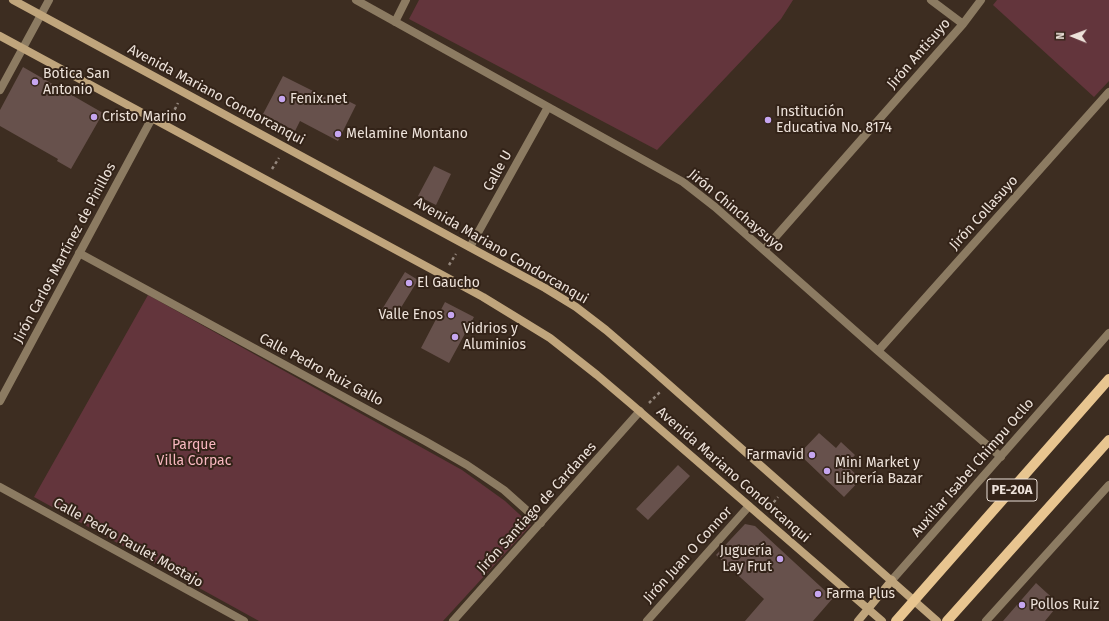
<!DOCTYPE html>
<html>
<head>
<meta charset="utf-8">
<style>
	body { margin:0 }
	#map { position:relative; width:1109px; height:621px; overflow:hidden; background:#3d2d21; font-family:"Fira Sans",sans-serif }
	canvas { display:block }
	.north { position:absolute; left:1053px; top:16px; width:40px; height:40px; -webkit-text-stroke:3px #332318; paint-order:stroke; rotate:271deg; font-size:11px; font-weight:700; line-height:16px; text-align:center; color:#ede2da }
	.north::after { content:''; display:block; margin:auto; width:14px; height:18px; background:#ede2da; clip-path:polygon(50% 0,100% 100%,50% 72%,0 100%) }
</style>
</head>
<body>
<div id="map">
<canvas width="1109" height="621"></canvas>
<div class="north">N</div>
</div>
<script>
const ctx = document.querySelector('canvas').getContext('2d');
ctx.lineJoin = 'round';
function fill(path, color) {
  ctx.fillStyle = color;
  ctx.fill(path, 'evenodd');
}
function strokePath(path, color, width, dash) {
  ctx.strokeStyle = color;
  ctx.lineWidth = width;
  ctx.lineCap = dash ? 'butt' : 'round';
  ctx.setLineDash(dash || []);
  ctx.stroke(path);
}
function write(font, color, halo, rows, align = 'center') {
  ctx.font = font + ' "Fira Sans",sans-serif';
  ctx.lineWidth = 4;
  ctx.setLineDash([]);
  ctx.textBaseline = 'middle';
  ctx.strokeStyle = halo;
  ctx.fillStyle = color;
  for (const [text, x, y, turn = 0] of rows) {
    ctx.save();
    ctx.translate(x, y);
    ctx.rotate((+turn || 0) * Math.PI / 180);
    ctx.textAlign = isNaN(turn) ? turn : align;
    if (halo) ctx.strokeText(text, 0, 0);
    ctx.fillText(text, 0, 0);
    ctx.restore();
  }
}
fill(new Path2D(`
	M419,0H793L781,19L657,150L409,19Z
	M997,0H1109V81L1094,97L993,5Z
	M148,295L462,470L505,501L531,525L443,621H259L34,497Z`), '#63353c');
fill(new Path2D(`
	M23,67L103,113L71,169L57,161L58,159L0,126V110Z
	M283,76L337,103L340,97L356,105L338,141L300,121L295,131L263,114Z
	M434,166L451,174L436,205L418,196Z
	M405,272L418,280L394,319L381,311Z
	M445,302L474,317L449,363L421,348Z
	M819,433L836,448L841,442L855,455L846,465L861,479L844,497L799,454Z
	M678,465L690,476L648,520L636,509Z
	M745,524L755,526L833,598L813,621H745L764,599L716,555Z
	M1036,583L1059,604L1045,621H1003Z`), '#67514c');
strokePath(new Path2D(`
	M172,115L178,103
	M272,169L279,158
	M449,265L456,254
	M649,403L660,392
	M770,507L778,497`), '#94877d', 2.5, [3, 3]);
strokePath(new Path2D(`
	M356,0L683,182L715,207L878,351L1001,457
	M931,0L963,24
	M395,22L406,0
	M0,90L49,0
	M470,247L548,107
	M764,250L963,24L981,0
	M79,253L425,441L467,465L504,490L541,523
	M878,351L1109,92
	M0,401L152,118
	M0,487L244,621
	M892,580L1109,333
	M453,621L640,411
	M647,621L749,506
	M986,621L1109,485`), '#8c7b62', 8);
strokePath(new Path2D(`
	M13,0L545,288L576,307L606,330L649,367L937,621
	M0,36L483,297L550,338L597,375L630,403L882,621
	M858,621L892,580`), '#c0a57c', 8);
strokePath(new Path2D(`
	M896,621L1109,379
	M947,621L1109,440`), '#e8c590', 10);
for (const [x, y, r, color] of [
	[35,82,4,"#c6a6f0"],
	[282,99,4,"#c6a6f0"],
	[94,117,4,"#c6a6f0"],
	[768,120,4,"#c6a6f0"],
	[338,134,4,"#c6a6f0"],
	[409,283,4,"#c6a6f0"],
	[451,315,4,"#c6a6f0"],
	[455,337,4,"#c6a6f0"],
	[812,455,4,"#c6a6f0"],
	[827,471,4,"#c6a6f0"],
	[780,559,4,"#c6a6f0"],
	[818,594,4,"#c6a6f0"],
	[1022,605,4,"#c6a6f0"]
]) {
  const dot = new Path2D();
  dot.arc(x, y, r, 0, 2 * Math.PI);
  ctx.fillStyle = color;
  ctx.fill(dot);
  strokePath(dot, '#332318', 1.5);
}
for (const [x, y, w] of [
	[1012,490,50]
]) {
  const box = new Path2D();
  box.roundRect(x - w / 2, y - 11, w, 22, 3);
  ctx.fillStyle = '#332318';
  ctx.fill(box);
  strokePath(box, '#ede2da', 1);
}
write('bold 13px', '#ede2da', null, [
	["PE-20A",1012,490]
]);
write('14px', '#ede2da', '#332318', [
	["Jirón Antisuyo",919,54,-49],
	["Avenida Mariano Condorcanqui",216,95,28],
	["Calle U",498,171,-61],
	["Jirón Chinchaysuyo",736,211,40],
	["Jirón Collasuyo",984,213,-48],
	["Avenida Mariano Condorcanqui",501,251,30],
	["Jirón Carlos Martínez de Pinillos",65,253,-62],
	["Calle Pedro Ruiz Gallo",321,370,28],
	["Auxiliar Isabel Chimpu Ocllo",973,468,-49],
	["Avenida Mariano Condorcanqui",733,475,41],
	["Jirón Santiago de Cardanes",537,508,-48],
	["Calle Pedro Paulet Mostajo",128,543,29],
	["Jirón Juan O Connor",688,555,-48]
]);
write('14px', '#ede2da', '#332318', [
	["Botica San",43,74],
	["Antonio",43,90],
	["Fenix.net",290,99],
	["Institución",776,112],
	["Educativa No. 8174",776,128],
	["Cristo Marino",102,117],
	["Melamine Montano",346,134],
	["El Gaucho",417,283],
	["Valle Enos",443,315,"right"],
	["Vidrios y",463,329],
	["Aluminios",463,345],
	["Farmavid",804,455,"right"],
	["Mini Market y",835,463],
	["Librería Bazar",835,479],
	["Juguería",772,551,"right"],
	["Lay Frut",772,567,"right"],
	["Farma Plus",826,594],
	["Pollos Ruiz",1030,605]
], 'left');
write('14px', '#f7b7bf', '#332318', [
	["Parque",194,445],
	["Villa Corpac",194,461]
]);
</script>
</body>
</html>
